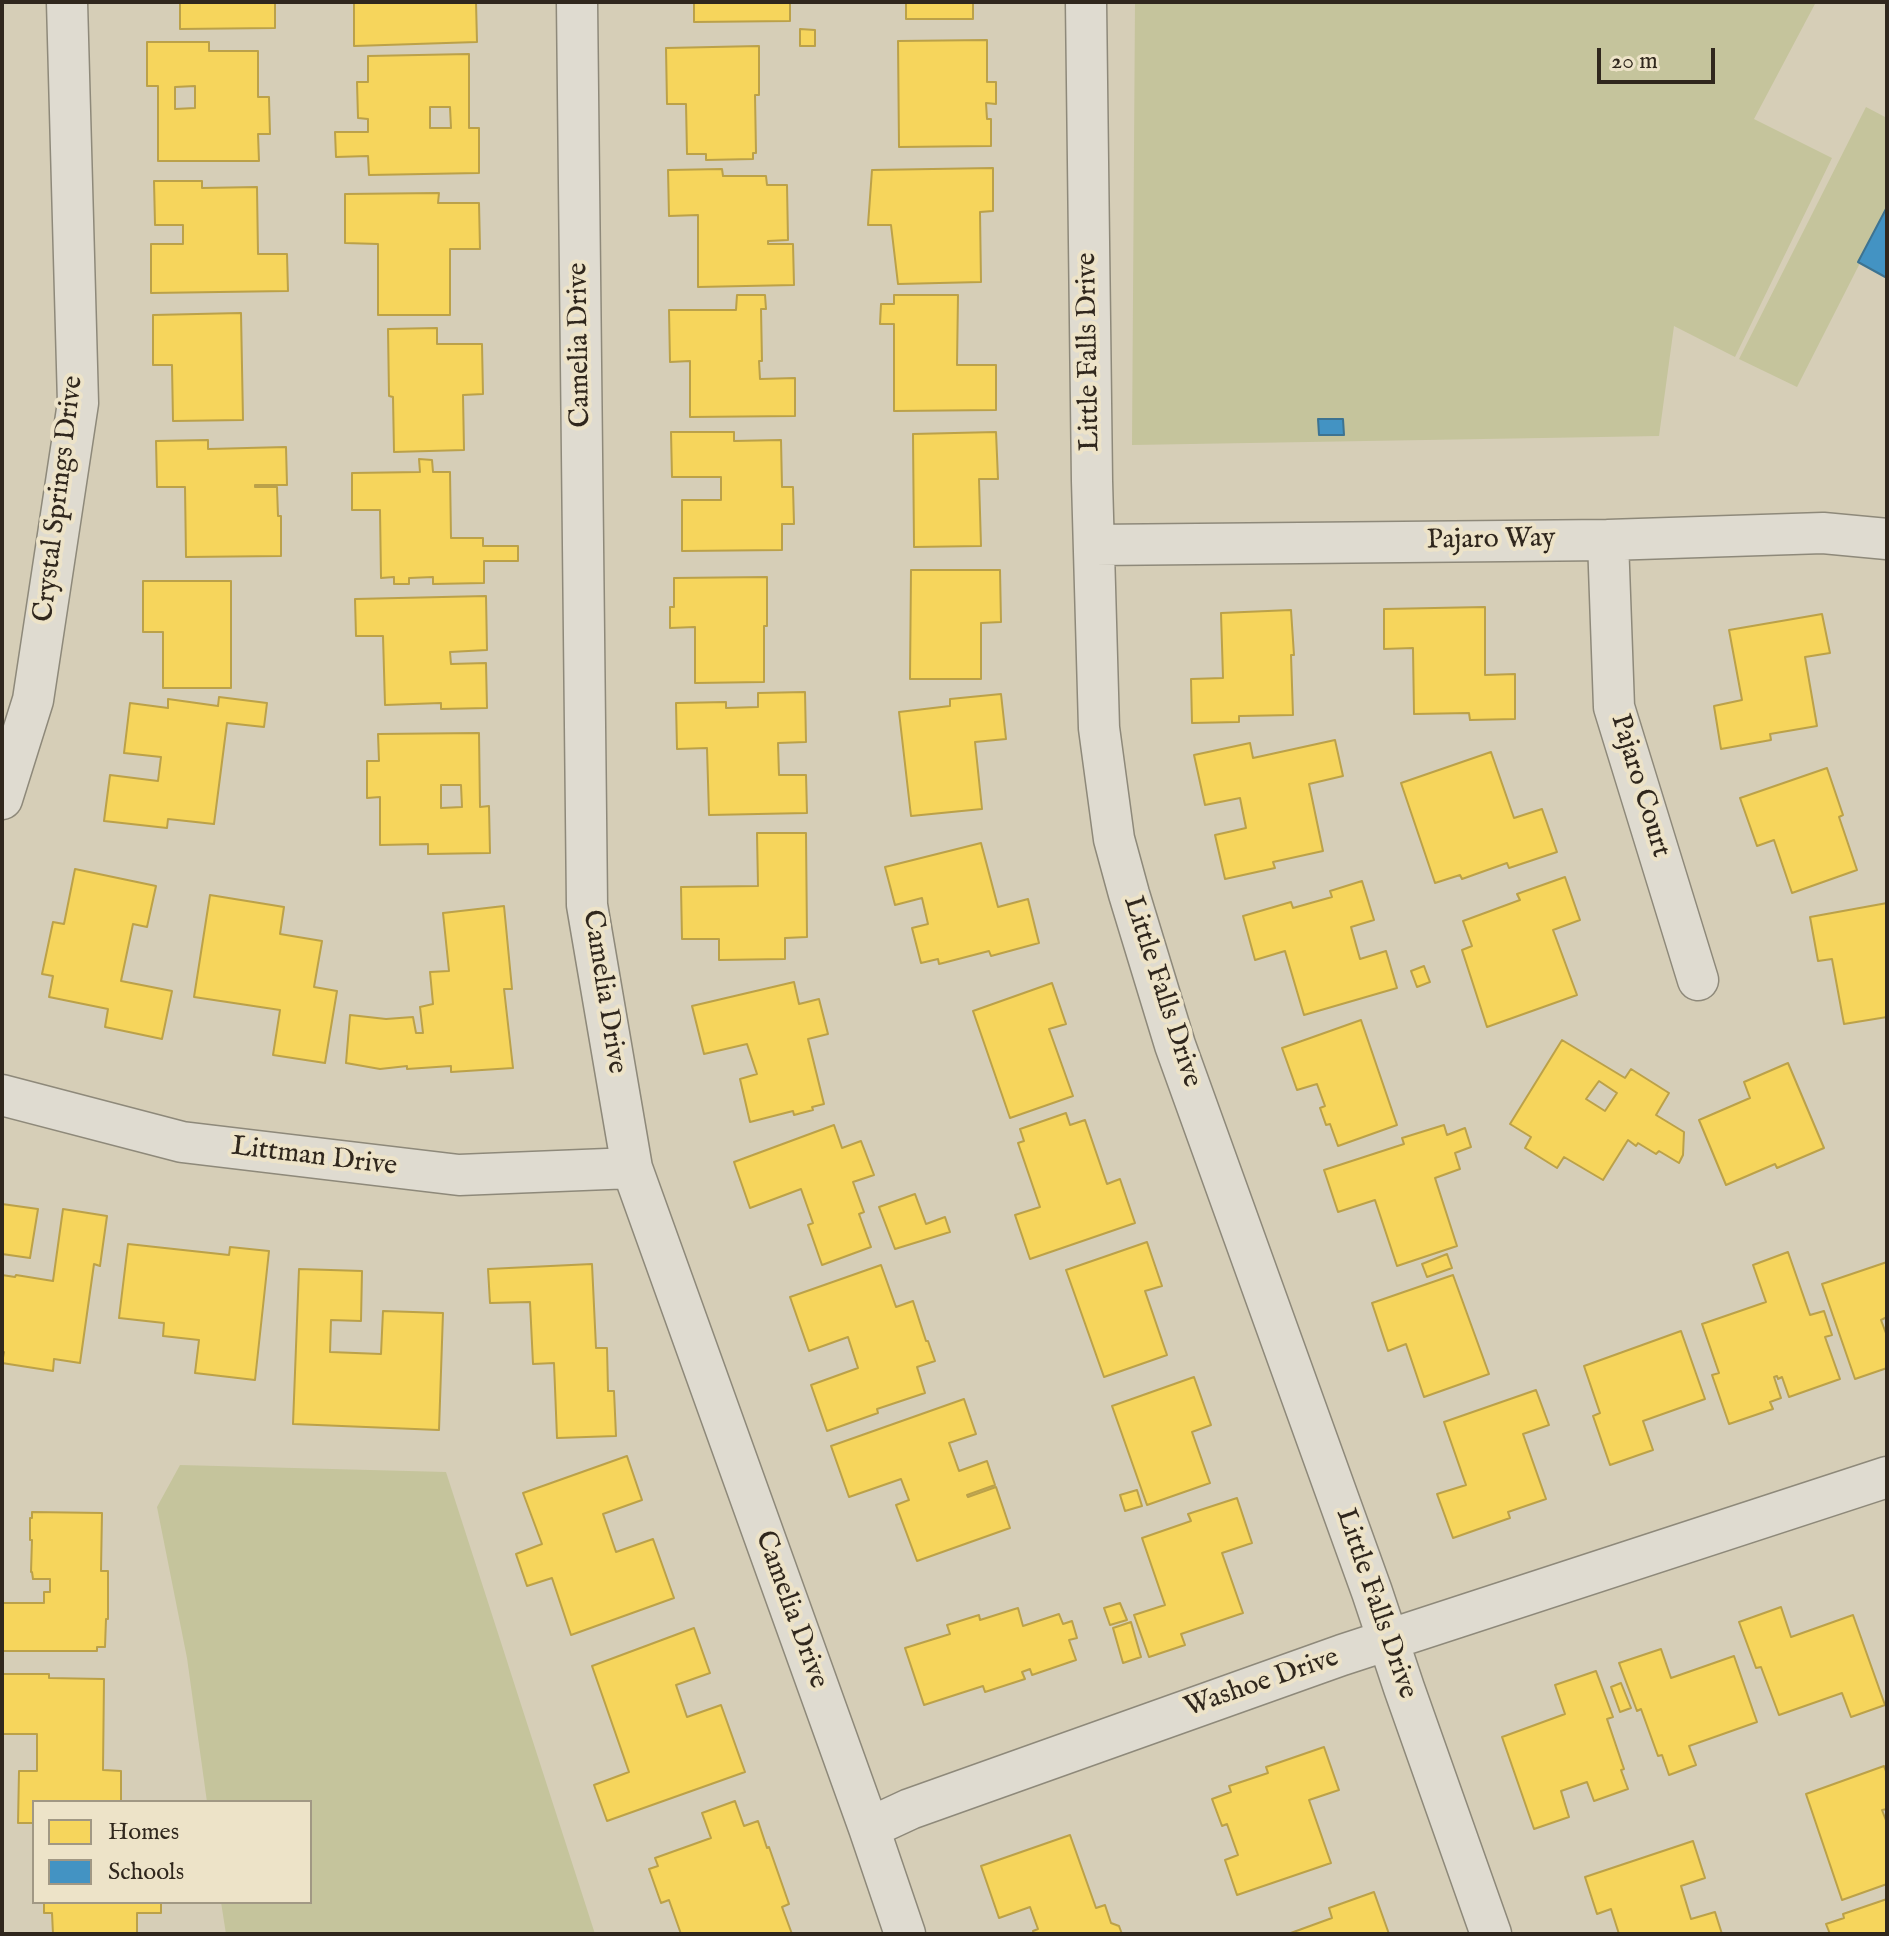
<!DOCTYPE html>
<html>
<head>
<meta charset="utf-8">
<style>
	body { margin:0 }
	#map { position:relative; width:1889px; height:1936px; overflow:hidden; background:#d6ceb7; font-family:"IM FELL English",serif }
	canvas { display:block }
	.frame { position:absolute; inset:0; border:4px solid #30271d; pointer-events:none }
	.legend { position:absolute; left:32px; top:1800px; width:280px; height:104px; box-sizing:border-box; background:#ede3c8; border:2px solid #a19884; margin:0; padding:10px 14px; list-style:none; font-size:24px; color:#30271d }
	.legend li { display:flex; align-items:center; gap:16px; height:40px }
	.legend b { width:40px; border:2px solid #a19884 }
	.scale { position:absolute; left:1597px; top:48px; width:118px; height:36px; box-sizing:border-box; border:4px solid #30271d; border-top:0; padding-left:10px; font-size:24px; line-height:28px; white-space:nowrap; color:#30271d; -webkit-text-stroke:6px #ede3c8; paint-order:stroke }
</style>
</head>
<body>
<div id="map">
<canvas width="1889" height="1936"></canvas>
<div class="frame"></div>
<ul class="legend">
<li><b style="height:22px;background:#f6d55c"></b>Homes</li>
<li><b style="height:22px;background:#4393c3"></b>Schools</li>
</ul>
<div class="scale">20 m</div>
</div>
<script>
const ctx = document.querySelector('canvas').getContext('2d');
ctx.lineJoin = 'round';
function fill(path, color) {
  ctx.fillStyle = color;
  ctx.fill(path, 'evenodd');
}
function strokePath(path, color, width, dash) {
  ctx.strokeStyle = color;
  ctx.lineWidth = width;
  ctx.lineCap = dash ? 'butt' : 'round';
  ctx.setLineDash(dash || []);
  ctx.stroke(path);
}
function write(font, color, halo, rows, align = 'center') {
  ctx.font = font + ' "IM FELL English",serif';
  ctx.lineWidth = 8;
  ctx.setLineDash([]);
  ctx.textBaseline = 'middle';
  ctx.strokeStyle = halo;
  ctx.fillStyle = color;
  for (const [text, x, y, turn = 0] of rows) {
    ctx.save();
    ctx.translate(x, y);
    ctx.rotate((+turn || 0) * Math.PI / 180);
    ctx.textAlign = isNaN(turn) ? turn : align;
    if (halo) ctx.strokeText(text, 0, 0);
    ctx.fillText(text, 0, 0);
    ctx.restore();
  }
}
fill(new Path2D(`
	M1135,2H1816L1754,119L1832,158L1735,357L1674,326L1659,436L1132,445Z
	M1866,107L1887,118V210L1797,387L1739,359Z
	M180,1465L446,1472L595,1934H226L221,1902H310V1802H207L187,1658L157,1507Z`), '#c5c49c');
const homes = new Path2D(`
	M180,2H275V28L180,29Z
	M354,2H476L477,42L354,46Z
	M694,2H790V21L694,22Z
	M906,2H973V19H906Z
	M800,29L815,30V46H800Z
	M987,40V82H996V104L986,103L987,119H991V146L899,147L898,41Z
	M147,42H209V51H258V97H269L270,134H258L259,161H158V86H147ZM195,86V108L175,109V87Z
	M759,46V95H755L756,153H753V159L706,160V154H687L686,104H667L666,48Z
	M469,54V128H479V173L369,175L368,156L336,157L335,132H368V119L358,118L357,82H368V56ZM430,107H450L451,128H430Z
	M993,168V211L980,212L981,282L898,284L891,225H868L872,170Z
	M722,169L723,176H766L767,185H787L788,240L768,241V244H793L794,285L698,287V215L669,216L668,170Z
	M154,181H202V188L257,187L258,254H287L288,291L151,293V244H183V225H155Z
	M439,193L438,203H479L480,249H450V315H378V244L345,243V194Z
	M737,295H765L766,309H761L762,361H759L760,379L795,378V416L690,417V361L670,362L669,310H736Z
	M894,295H958L957,365H996V410L894,411V324H880L881,304H894Z
	M241,313L243,420L173,421L172,365H153V315Z
	M437,328V344H482L483,394L463,395L464,450L394,452L393,397L389,396L388,329Z
	M671,432H734V441L781,440L782,487H793L794,524H782V550L682,551V500H721V477H672Z
	M996,432L998,479H979L981,546L914,547L913,434Z
	M208,440V449L286,447L287,485H255V487H277L278,516H281V556L186,557L185,487H157L156,441Z
	M419,459L432,460L433,472H450L451,538H483V546H518V561H484V583L433,584V577L409,578V584H394V577L381,578L380,510H352V473L420,472Z
	M911,570H1000L1001,622L981,623V679H910Z
	M767,577V626H764V682L695,683V627L670,628V607H674V578Z
	M143,581H231V688H163V632H143Z
	M486,596L487,650L450,652L451,664L486,663L487,708L441,709V703L385,705L383,636H356L355,599Z
	M1485,607V675L1515,674V719L1470,720L1469,713L1414,714L1413,648L1384,649V609Z
	M1291,610L1294,655H1291L1293,715L1239,716V722L1192,723L1191,679L1223,678L1221,613Z
	M1822,614L1830,653L1805,657L1817,726L1770,734L1771,740L1721,749L1714,706L1742,700L1729,630Z
	M805,692L806,742L778,743L779,775H806L807,813L709,815L707,748L677,749L676,703L726,702V708L758,707V693Z
	M1001,694L1006,739L975,742L982,809L911,816L899,712L950,706V699Z
	M219,697L267,703L264,727L227,723L214,824L168,819L167,828L104,821L110,775L158,781L161,757L124,753L130,703L168,708V699L218,706Z
	M479,733L480,807L489,806L490,853L428,854V844L380,845V797L367,798V761H379L378,734ZM441,785H461L462,807L441,808Z
	M1335,740L1343,776L1309,784L1323,851L1273,862L1275,868L1225,879L1215,835L1246,828L1240,798L1205,805L1194,755L1250,743L1253,758Z
	M1491,752L1514,818L1542,809L1557,852L1509,868L1507,863L1462,879L1460,875L1435,883L1401,783Z
	M1827,768L1843,815L1839,817L1857,870L1792,893L1774,840L1757,846L1740,798Z
	M757,833H806L807,937L785,938V959L719,960V939H682L681,887L758,886Z
	M981,843L998,907L1028,899L1039,943L991,956L989,951L939,964L938,959L921,963L912,928L928,924L922,898L895,905L885,867Z
	M75,869L156,886L147,927L133,924L121,981L172,991L162,1039L105,1027L108,1009L49,997L53,976L42,974L53,922L64,924Z
	M1565,877L1580,920L1553,930L1577,995L1487,1027L1462,950L1472,946L1463,921L1520,900L1517,894Z
	M1362,881L1374,920L1351,927L1360,959L1386,951L1397,988L1304,1015L1285,951L1255,960L1243,916L1291,902L1293,908L1332,897L1330,891Z
	M210,895L284,907L280,934L322,941L314,987L337,991L325,1063L273,1055L280,1010L194,997Z
	M1887,903V1017L1844,1024L1832,959L1818,961L1810,917Z
	M504,906L512,989H504L513,1068L451,1072V1066L407,1069V1066L380,1069L346,1063L350,1015L386,1019L413,1017L416,1033H423L420,1007L433,1004L430,972L449,971L443,913Z
	M1424,966L1430,982L1417,987L1411,971Z
	M794,982L799,1004L819,999L828,1034L808,1039L824,1104L812,1107L813,1110L794,1115L793,1111L750,1122L740,1079L757,1074L747,1044L704,1054L692,1006Z
	M1052,983L1066,1024L1049,1029L1073,1096L1010,1118L973,1011Z
	M1361,1020L1397,1125L1338,1146L1330,1124L1326,1125L1320,1108L1325,1106L1317,1084L1297,1090L1282,1048Z
	M1562,1040L1625,1078L1631,1069L1669,1093L1656,1115L1684,1132L1683,1155L1679,1163L1659,1151L1656,1154L1638,1143L1636,1146L1628,1140L1603,1180L1564,1157L1557,1168L1525,1148L1531,1137L1510,1124ZM1599,1081L1617,1093L1605,1111L1586,1099Z
	M1788,1063L1824,1148L1777,1168L1775,1164L1726,1185L1699,1120L1750,1098L1744,1082Z
	M1066,1113L1070,1125L1085,1120L1107,1184L1120,1179L1135,1223L1030,1259L1015,1215L1040,1207L1018,1143L1024,1141L1020,1129Z
	M834,1125L842,1148L861,1141L874,1175L853,1182L864,1212L859,1214L871,1247L822,1265L808,1225L813,1223L801,1189L750,1208L734,1162Z
	M1444,1125L1447,1135L1465,1128L1471,1147L1455,1153L1460,1169L1435,1178L1457,1246L1397,1266L1375,1200L1338,1212L1324,1170L1404,1144L1402,1138Z
	M915,1194L926,1224L945,1217L950,1232L895,1249L879,1207Z
	M2,1204L38,1209L30,1258L2,1254Z
	M63,1209L107,1216L100,1266L94,1264L80,1363L54,1359L53,1371L2,1363L4,1352H2V1275L15,1277L16,1275L53,1281Z
	M1147,1242L1162,1286L1145,1291L1167,1355L1104,1377L1066,1270Z
	M128,1244L229,1255L230,1247L269,1251L255,1380L195,1373L199,1340L163,1336L164,1323L119,1318Z
	M1788,1252L1810,1315L1824,1311L1832,1335L1825,1337L1840,1379L1789,1397L1782,1377L1778,1379L1777,1376L1774,1377L1781,1398L1770,1402L1773,1409L1729,1424L1712,1375L1719,1373L1702,1324L1766,1302L1753,1265Z
	M1447,1254L1452,1268L1427,1277L1422,1264Z
	M1887,1262V1317L1881,1320L1887,1336V1368L1855,1379L1822,1284Z
	M592,1264L596,1348H607L608,1391H614L616,1436L557,1438L554,1363L533,1364L530,1302L490,1303L488,1269Z
	M881,1265L896,1307L913,1301L926,1341H928L935,1361L917,1367L925,1393L877,1409L878,1413L827,1431L811,1385L858,1368L848,1337L809,1351L790,1297Z
	M299,1269L362,1271L361,1321L331,1320L330,1352L381,1354L383,1311L443,1313L439,1430L293,1424Z
	M1453,1275L1489,1374L1424,1397L1406,1344L1388,1351L1372,1303Z
	M1681,1331L1705,1399L1643,1421L1653,1450L1610,1465L1593,1416L1600,1413L1584,1366Z
	M1194,1377L1211,1425L1192,1432L1210,1483L1147,1505L1112,1406Z
	M1536,1390L1549,1425L1523,1434L1546,1499L1508,1512L1510,1518L1453,1538L1437,1494L1466,1485L1444,1422Z
	M964,1399L976,1434L949,1443L959,1471L987,1461L995,1485L967,1495L968,1497L996,1487L1010,1528L917,1561L896,1505L909,1500L901,1479L849,1497L831,1446Z
	M627,1456L642,1500L603,1514L616,1552L653,1539L674,1598L571,1635L552,1578L527,1586L516,1554L542,1544L523,1493Z
	M1137,1490L1142,1506L1125,1511L1120,1495Z
	M1237,1498L1252,1543L1222,1553L1243,1613L1181,1634L1185,1645L1149,1657L1134,1615L1165,1605L1142,1538L1191,1521L1188,1514Z
	M32,1512L102,1513L101,1571H108V1619H106L105,1647H97V1651H2V1603H44V1592H50V1579H33L32,1572H31L32,1540H30V1518H32Z
	M1120,1603L1127,1620L1110,1625L1104,1608Z
	M1781,1607L1791,1637L1853,1615L1885,1705L1851,1717L1842,1693L1779,1715L1761,1667L1756,1668L1739,1622Z
	M1018,1608L1023,1626L1059,1614L1063,1624L1072,1621L1077,1638L1069,1640L1076,1660L1032,1675L1030,1669L1022,1672L1025,1679L985,1692L983,1686L924,1705L905,1648L950,1634L947,1625L979,1615L980,1620Z
	M1131,1622L1141,1657L1123,1663L1113,1628Z
	M694,1628L710,1673L676,1685L687,1717L721,1705L745,1772L607,1821L594,1785L629,1772L592,1666Z
	M1661,1649L1671,1678L1734,1656L1757,1722L1689,1746L1696,1765L1669,1775L1662,1755L1658,1756L1641,1709L1637,1711L1619,1663Z
	M1596,1671L1613,1717L1607,1719L1624,1769L1621,1770L1628,1789L1594,1801L1587,1782L1561,1791L1569,1817L1534,1829L1502,1737L1565,1714L1555,1685Z
	M2,1674H49V1678L104,1679L103,1770L121,1771V1802H34V1823H18L19,1771H37V1734H2Z
	M1621,1683L1631,1708L1620,1712L1611,1687Z
	M1324,1747L1339,1790L1309,1800L1331,1863L1237,1895L1225,1860L1238,1855L1227,1824L1222,1826L1212,1799L1231,1792L1229,1786L1268,1773L1266,1767Z
	M1884,1766L1887,1774V1809L1882,1810L1887,1823V1884L1842,1900L1806,1794Z
	M735,1801L744,1826L758,1821L767,1848L769,1847L789,1904L782,1907L792,1934H681L669,1900L661,1903L649,1869L658,1866L655,1858L711,1838L702,1813Z
	M1070,1835L1096,1908L1105,1905L1111,1923L1119,1926L1122,1934H1034L1033,1931L1038,1929L1030,1907L999,1918L981,1866Z
	M1693,1841L1705,1878L1681,1886L1691,1919L1715,1912L1722,1934H1619L1611,1909L1597,1914L1585,1877Z
	M1374,1892L1389,1934H1288L1332,1918L1329,1908Z
	M1887,1899V1934H1830L1826,1924L1844,1918L1843,1914Z
	M44,1902H161V1913H137V1934H53L52,1913H44Z`);
fill(homes, '#f6d55c');
strokePath(homes, '#bba149', 2);
const schools = new Path2D(`
	M1887,207V278L1858,262Z
	M1318,419H1343L1344,435H1319Z`);
fill(schools, '#4393c3');
strokePath(schools, '#3d7391', 2);
const minor = new Path2D(`
	M577,2L587,905L632,1168L869,1828L905,1934
	M1086,2L1092,481L1099,728L1114,839L1129,894L1175,1045L1372,1592L1404,1688L1491,1934
	M1608,540L1614,707L1698,980
	M1095,545L1608,540L1823,533L1887,539
	M2,799L33,700L78,403L67,2
	M2,1095L182,1142L459,1175L632,1168
	M869,1828L910,1809L1342,1655L1887,1477`);
strokePath(minor, '#8e897a', 43);
strokePath(minor, '#dfdbd0', 40);
write('28px', '#30271d', '#ede3c8', [
	["Camelia Drive",581,345,-91],
	["Little Falls Drive",1090,352,-91],
	["Crystal Springs Drive",60,499,-83],
	["Pajaro Way",1491,541,-1],
	["Pajaro Court",1639,786,73],
	["Camelia Drive",603,992,81],
	["Little Falls Drive",1161,992,72],
	["Littman Drive",314,1158,7],
	["Little Falls Drive",1375,1604,71],
	["Camelia Drive",790,1610,70],
	["Washoe Drive",1262,1684,-19]
]);
</script>
</body>
</html>
